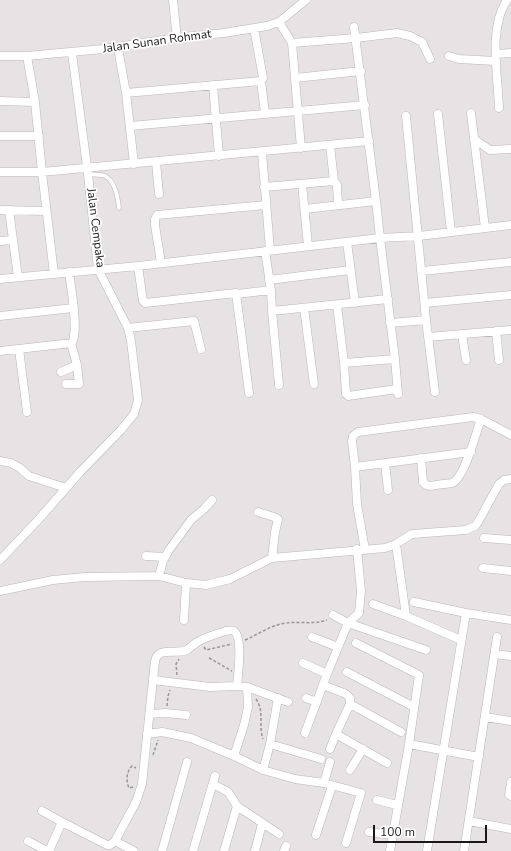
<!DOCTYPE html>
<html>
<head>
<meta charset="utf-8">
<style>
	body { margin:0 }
	#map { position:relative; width:511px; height:851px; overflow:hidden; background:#e7e2e3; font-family:"Nunito Sans",sans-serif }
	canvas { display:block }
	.scale { position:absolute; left:373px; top:825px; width:114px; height:18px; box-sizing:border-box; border:2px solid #1a1819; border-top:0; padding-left:5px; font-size:12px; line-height:14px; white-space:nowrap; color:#1a1819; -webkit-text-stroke:3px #fff; paint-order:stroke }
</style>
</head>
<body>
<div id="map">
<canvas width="511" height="851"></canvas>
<div class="scale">100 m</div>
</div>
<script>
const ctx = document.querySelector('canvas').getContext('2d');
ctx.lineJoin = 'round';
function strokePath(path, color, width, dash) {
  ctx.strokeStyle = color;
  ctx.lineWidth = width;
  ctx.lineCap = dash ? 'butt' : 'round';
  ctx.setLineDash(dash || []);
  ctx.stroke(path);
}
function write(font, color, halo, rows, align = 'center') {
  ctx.font = font + ' "Nunito Sans",sans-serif';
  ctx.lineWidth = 3.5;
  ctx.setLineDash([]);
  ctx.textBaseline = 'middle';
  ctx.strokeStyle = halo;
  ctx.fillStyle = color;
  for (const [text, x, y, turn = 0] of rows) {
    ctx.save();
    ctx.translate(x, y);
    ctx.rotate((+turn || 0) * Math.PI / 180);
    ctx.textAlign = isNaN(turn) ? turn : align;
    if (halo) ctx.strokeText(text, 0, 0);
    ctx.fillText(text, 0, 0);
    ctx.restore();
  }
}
const service = new Path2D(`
	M88,174C93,175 100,174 105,176C115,181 118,198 119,208`);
const minor = new Path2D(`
	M173,0L177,39
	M279,22L292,43
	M118,48L126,93L134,164
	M496,54L511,53
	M0,56H27L103,49L183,37L224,33L267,26L279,22L306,0
	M27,56L35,102L42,172L54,274
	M449,56L459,59L496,61
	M295,78L361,71
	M261,81L265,113
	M213,85L219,156
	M126,93L261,81L263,78L254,28
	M0,101L35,102
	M499,108C498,75 488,28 507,0
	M471,113L485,228
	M438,114L451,232
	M406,116L426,320L435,392
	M130,126L365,105
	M0,136H39
	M474,139L490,150L511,149
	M330,145L334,181
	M301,148L292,43L356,38L397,33L410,36L422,42L430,59
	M262,152L270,250
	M156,162L159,194
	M0,172H42L369,141
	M302,184L308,246
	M264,187L334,181L337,185L338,205
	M305,209L376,201
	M0,210L46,211
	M9,210L18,277
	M0,241L13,240
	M347,242L355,303
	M265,251L271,290L272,311L279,385
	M161,263L155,225V219L157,215L266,205
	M138,266L143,301L145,303L236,293L249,393
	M422,271L511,262
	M0,279L138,266L380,238L376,201L354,27
	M269,280L350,270
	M237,294L271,290
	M425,303L511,295
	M337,305L344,363L346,394L348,396L397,389
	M304,308L314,384
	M272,311L388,299
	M0,316L73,308
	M390,323L426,320
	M128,328L194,321L201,349
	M496,331L499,360
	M462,334L466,360
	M428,337L511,330
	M19,349L27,412
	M0,351L72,343C79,330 71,288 69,272
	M344,363L395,359
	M61,372L77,365L71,343
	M66,384H79L77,365
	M398,394L395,359L380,238L419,236L511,225
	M481,419L511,435
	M0,461L11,463L20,468L29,476L66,488
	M385,463L388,490
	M355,467L471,452
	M258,512L274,517L278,519L275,532L272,558
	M484,538L511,540
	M396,544L406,616L461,640
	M365,550L357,504L355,467L352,441L353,436L358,432L473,417L481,419C476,432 465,478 452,483C447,484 441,484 436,485C430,486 427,487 423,482L421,458
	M146,556L165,557
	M0,560L39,519L80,472L121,430L134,414L138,400L131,341L128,328L98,269L88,174L72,53
	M483,568L511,571
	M159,576L163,561L169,550L191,520L204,509L212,500
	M0,591L53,580L85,577L159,576L186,583L206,585L230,579L272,558L385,548L396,544L412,534L466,530L475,526L478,522L499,484L504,480L511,479
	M414,602L466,613L511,620
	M373,604L406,616
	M333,615L348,623L426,650
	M184,620L186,583
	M312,637L338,647
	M356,643L419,675L409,744L390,851
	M495,654L511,656
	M303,663L327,674
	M347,672L414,707
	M153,680L210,687L237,686L247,687L288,702
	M323,685L346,694L350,698V704L336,734L387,763
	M306,698L317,702
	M350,704L401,732
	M150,714L165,713L186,715
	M485,717L511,721
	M305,733L327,674L348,623L359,613L361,591L357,549
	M147,734L162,732L191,738L234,756L263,770L295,779L324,783L361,793L346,843
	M270,744L321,759
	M409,744L479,757
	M330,749L336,734
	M234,756L244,725L248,707L247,687
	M263,770L270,744L278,698
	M350,770L363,749
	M511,782L509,795L511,796
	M324,783L330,762
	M213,784L228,792L237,806L224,851
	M377,800L397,805
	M237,806L279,834
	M42,811L62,822L107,845H110L115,841L136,802L142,784L155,661C158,646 176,655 187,650C191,647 195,643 199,641C205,638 229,628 234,631C243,637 238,676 237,686
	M469,821L511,829
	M369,832L393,835
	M316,835L332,786
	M28,841L47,851
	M115,841L134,851
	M49,851L62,822
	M162,851L187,762
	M193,851L215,776
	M255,851L262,824
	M284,851L286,846
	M427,851L466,613
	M464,851L497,637`);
strokePath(service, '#bbb5b7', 5);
strokePath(minor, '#bbb5b7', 9);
strokePath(new Path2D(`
	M245,640C259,634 271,625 286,623C301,621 312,625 327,620
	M204,647L206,650L232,644
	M209,658L232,671
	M177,675L176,664L179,659
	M256,699C265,712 258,725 263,739
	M167,706L168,696L170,690
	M153,755L158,740
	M133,787L129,788C126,781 126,772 132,766L136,768`), '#989596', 1.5, [3, 2]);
strokePath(service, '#fff', 4);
strokePath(minor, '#fff', 8);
write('12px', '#1a1819', '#fff', [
	["Jalan Sunan Rohmat",157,42,-8],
	["Jalan Cempaka",95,228,83]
]);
</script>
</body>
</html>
